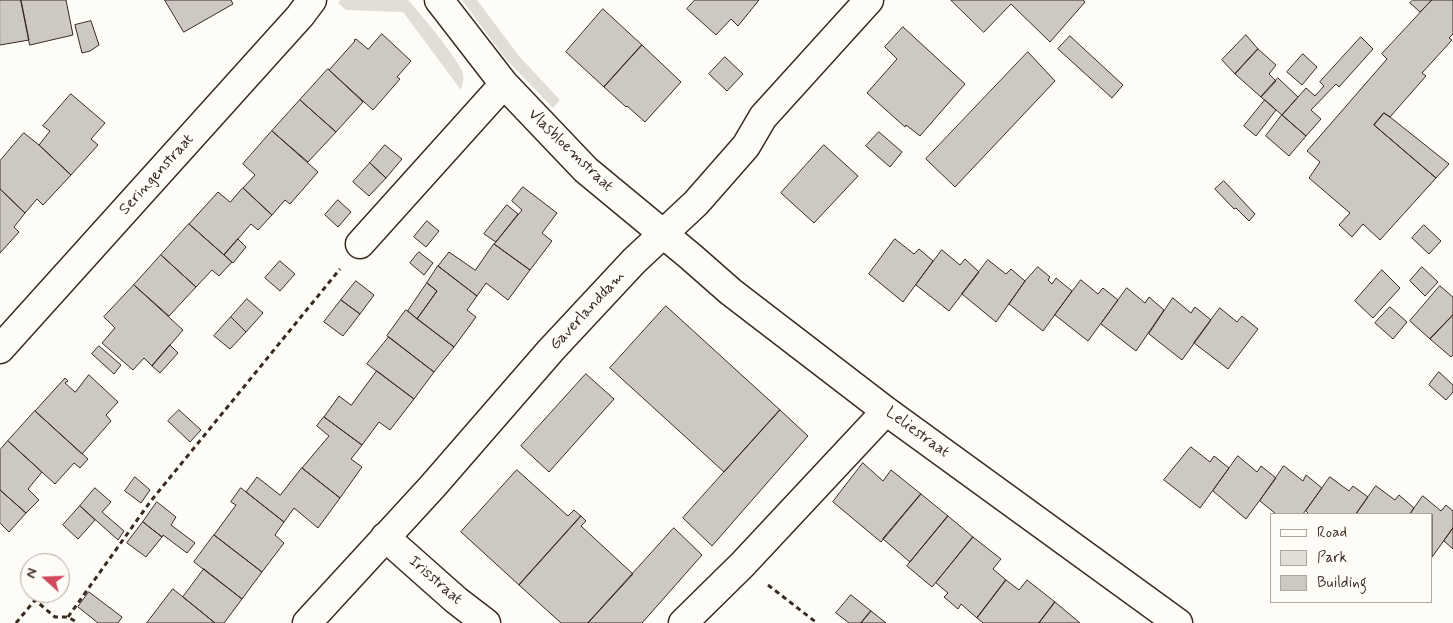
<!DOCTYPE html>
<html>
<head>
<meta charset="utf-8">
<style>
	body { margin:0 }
	#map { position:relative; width:1453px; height:623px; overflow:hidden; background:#fdfcf7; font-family:Mynerve,sans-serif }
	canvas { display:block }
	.legend { position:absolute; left:1270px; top:513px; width:162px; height:90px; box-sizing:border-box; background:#fdfcf7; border:1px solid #afa8a0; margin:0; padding:6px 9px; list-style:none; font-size:15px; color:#3b2a1e }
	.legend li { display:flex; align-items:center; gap:10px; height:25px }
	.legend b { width:25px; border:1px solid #afa8a0 }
	.north { position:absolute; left:20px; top:553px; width:50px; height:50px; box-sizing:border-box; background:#fdfcf7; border:1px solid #afa8a0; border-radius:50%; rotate:290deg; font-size:14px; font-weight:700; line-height:20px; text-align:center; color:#3b2a1e }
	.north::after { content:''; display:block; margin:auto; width:18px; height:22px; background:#d1495b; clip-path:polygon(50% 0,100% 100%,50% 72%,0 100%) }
</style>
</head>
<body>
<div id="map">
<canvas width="1453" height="623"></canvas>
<ul class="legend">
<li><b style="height:6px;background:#fdfcf7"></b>Road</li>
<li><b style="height:14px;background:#e1ded7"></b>Park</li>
<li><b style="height:14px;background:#cdc8c2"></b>Building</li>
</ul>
<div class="north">N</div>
</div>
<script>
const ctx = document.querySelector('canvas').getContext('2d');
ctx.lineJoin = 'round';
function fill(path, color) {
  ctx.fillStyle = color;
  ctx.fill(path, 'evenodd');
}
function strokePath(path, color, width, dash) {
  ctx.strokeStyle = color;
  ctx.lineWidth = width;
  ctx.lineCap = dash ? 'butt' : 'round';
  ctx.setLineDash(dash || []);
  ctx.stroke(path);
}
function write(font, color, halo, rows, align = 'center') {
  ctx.font = font + ' Mynerve,sans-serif';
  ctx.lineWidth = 4;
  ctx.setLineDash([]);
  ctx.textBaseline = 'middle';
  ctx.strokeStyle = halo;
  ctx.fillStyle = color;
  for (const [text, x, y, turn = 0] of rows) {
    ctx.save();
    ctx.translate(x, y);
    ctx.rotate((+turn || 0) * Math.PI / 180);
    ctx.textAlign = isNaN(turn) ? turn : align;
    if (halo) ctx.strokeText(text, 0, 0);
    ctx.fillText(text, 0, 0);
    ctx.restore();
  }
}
fill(new Path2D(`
	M341,0H408C419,12 461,62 463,74C464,79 463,84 461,90L403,12L346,10L338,3Z
	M462,0H477L519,56L560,100L553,108L504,57Z`), '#e1ded7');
const building = new Path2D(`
	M0,0H21L29,40L0,45Z
	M21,0H66L73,35L30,45Z
	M165,0H231L233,4L184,32Z
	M695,0H759L738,26L731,19L716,35L687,9Z
	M951,0H1083L1085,2L1050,42L1011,4L984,32Z
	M1413,0H1432L1420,12L1410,3Z
	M1432,0H1453V34L1449,38L1452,40L1422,73L1426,76L1390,117L1384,113L1374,125L1436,178L1380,240L1363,224L1352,237L1339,225L1350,213L1309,178L1320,162L1307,151L1387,59L1382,54Z
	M603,9L642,45L604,87L566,52Z
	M91,21L99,45L90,51L82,53L75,25Z
	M903,27L965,84L920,136L906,125L905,127L867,93L897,59L885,47Z
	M382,34L411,61L397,77L400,79L373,110L329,70L355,41L354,40L356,39L368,49Z
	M1246,35L1258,49L1235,74L1222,60Z
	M1070,36L1123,85L1112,98L1058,49Z
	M1361,37L1373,49L1339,87L1336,84L1311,110L1321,119L1306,136L1282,115L1306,88L1315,96L1324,86L1320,82Z
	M642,45L681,82L645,122L627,106L626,107L604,87Z
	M1258,49L1276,65L1269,74L1276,81L1261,97L1235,74Z
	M1028,52L1055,81L955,187L926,159Z
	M1303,54L1317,67L1302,85L1287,72Z
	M725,57L743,74L727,91L709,74Z
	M328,69L363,102L336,132L300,100Z
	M1278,78L1298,97L1282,115L1261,97Z
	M71,94L105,123L91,139L98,145L71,175L39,145L50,131L43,126Z
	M300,100L336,132L308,162L272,131Z
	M1265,100L1276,110L1256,136L1244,126Z
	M1384,113L1390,117L1449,164L1436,178L1374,125Z
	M1282,115L1306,136L1289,156L1266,136Z
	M272,131L318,172L290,204L285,200L272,215L243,188L255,175L243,164Z
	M879,132L902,152L890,167L866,146Z
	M24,133L39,145L71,175L43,205L37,199L25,213L0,189V161Z
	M385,145L402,159L386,178L370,163Z
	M824,145L858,176L814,223L781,193Z
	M370,163L386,178L369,196L353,182Z
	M1224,181L1255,214L1249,221L1236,208L1234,209L1215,189Z
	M523,187L557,213L542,233L552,241L530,270L494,244L522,210L512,201Z
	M243,188L272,215L258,230L251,224L224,255L189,224L218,192L230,202Z
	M0,189L25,213L14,227L19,232L0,253Z
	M338,200L351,212L338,227L325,215Z
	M507,205L518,214L496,242L484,234Z
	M427,221L439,231L426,247L414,237Z
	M189,224L232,262L219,276L212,270L196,287L161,255Z
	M1424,225L1441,241L1429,254L1412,238Z
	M238,239L246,247L233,263L224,255Z
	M895,239L914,254L919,249L933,261L903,302L869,274Z
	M494,244L530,270L508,300L486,283L477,296L438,266L449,252L475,270Z
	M942,250L960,265L965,259L979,272L949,311L916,285Z
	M419,252L433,263L424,275L410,263Z
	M161,255L196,287L169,316L134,285Z
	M988,260L1006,274L1011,269L1025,281L996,322L962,294Z
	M280,261L295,274L280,291L265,278Z
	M438,266L477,296L467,310L476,317L454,347L417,319L437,291L427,283Z
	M1038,267L1050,277L1048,280L1052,284L1056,278L1072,291L1043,331L1009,304L1025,281Z
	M1422,267L1438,282L1425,296L1410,281Z
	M1382,270L1400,288L1373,318L1355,301Z
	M1081,280L1098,294L1103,288L1118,300L1088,341L1055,315Z
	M356,281L374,295L360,314L341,300Z
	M427,283L437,291L417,319L408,311Z
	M134,285L183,330L152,366L144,358L133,370L102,343L115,328L104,317Z
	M1440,286L1453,297V315L1430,339L1410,321Z
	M1127,288L1145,303L1149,297L1164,310L1136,351L1101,324Z
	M1173,298L1191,313L1195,307L1211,320L1182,360L1149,334Z
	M247,299L263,313L246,332L231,317Z
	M341,300L360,314L343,336L324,322Z
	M666,306L780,410L724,472L610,368Z
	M1390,307L1407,322L1393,339L1375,323Z
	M1220,308L1237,322L1242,316L1258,329L1228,369L1194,343Z
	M406,310L454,347L434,372L387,336Z
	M1453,315V355L1451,357L1430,339Z
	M231,317L246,332L230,349L214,336Z
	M389,337L434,372L414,399L367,364Z
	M170,345L178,353L160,373L152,366Z
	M99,346L121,365L114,374L92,354Z
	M377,371L414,399L390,430L379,422L362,445L324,417L339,396L351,405Z
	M1439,372L1453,385V392L1446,400L1429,385Z
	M586,374L614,399L549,472L521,446Z
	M89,375L118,402L106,415L111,421L82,454L35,411L65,378L68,381L65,383L75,392Z
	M179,410L201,430L190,442L168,421Z
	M780,410L808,436L712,546L683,518Z
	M35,411L88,459L80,468L74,463L55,484L8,441Z
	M324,417L362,445L351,459L362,467L340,498L302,468L329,436L317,426Z
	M8,441L42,472L28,489L39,500L26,513L0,490V450Z
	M1191,447L1210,462L1214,456L1229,468L1200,508L1164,480Z
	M1238,456L1257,472L1261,466L1276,478L1246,519L1213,491Z
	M863,463L883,481L891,470L921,494L881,542L833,502Z
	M1284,466L1303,481L1306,475L1322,488L1303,514H1276L1260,501Z
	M302,468L340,498L318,528L294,508L284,522L246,492L257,477L280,495Z
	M517,470L568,516L574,510L581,516L519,585L461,532Z
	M135,477L150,490L141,503L125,491Z
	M1330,477L1349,491L1353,486L1368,497L1356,514H1309L1306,511Z
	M1376,486L1395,500L1399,495L1414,508L1410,514H1356Z
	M95,488L111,502L102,512L124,531L118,540L80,506Z
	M241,488L284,522L275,535L284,543L262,572L214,535L236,505L231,502Z
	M0,490L26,513L9,532L0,523Z
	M921,494L948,516L910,562L883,539Z
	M1423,496L1441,511L1446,505L1453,511V528L1432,557V514H1410Z
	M157,502L176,517L171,525L195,543L187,553L163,535L162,537L143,522Z
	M80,506L95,520L78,539L63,525Z
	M581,516L586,521L581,526L633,574L588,623H561L519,585Z
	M948,516L973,537L932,587L907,566Z
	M143,522L162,537L146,557L127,543Z
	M674,528L702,555L642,623H588Z
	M1453,528V549L1444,541Z
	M214,535L262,572L242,599L194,562Z
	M973,537L1001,559L993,569L1006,580L977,618L961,604L958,609L944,597L948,593L936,583Z
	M30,564V583L21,574Z
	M204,569L242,599L224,623H215L183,597Z
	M1006,580L1019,590L1027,580L1055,602L1039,623H983L977,618Z
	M173,589L183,597L215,623H147Z
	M89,592L122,617L118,623H98L78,607Z
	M851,595L871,611L861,623H849L836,613Z
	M1055,602L1080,623H1039Z
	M871,611L886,623H861Z`);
fill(building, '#cdc8c2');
strokePath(building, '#3b2a1e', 1);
const minor = new Path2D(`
	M439,0L504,84L586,170L690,256L731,292L886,411L1178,623
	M360,244L504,84
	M0,349L300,16L312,0
	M385,537L456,600L486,623
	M307,623L432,487L551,350L634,261L696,203L746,146L763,117L869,0
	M683,623L742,565L886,411`);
strokePath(minor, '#3b2a1e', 31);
strokePath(new Path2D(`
	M768,585L817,623
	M68,617L150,502L340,269
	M16,623L35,600L55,617H68L78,623`), '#3b2a1e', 3, [5, 4]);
strokePath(minor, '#fdfcf7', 28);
write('16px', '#3b2a1e', '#fdfcf7', [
	["Vlasbloemstraat",570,151,44],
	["Seringenstraat",157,175,-48],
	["Gaverlanddam",588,311,-47],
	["Leliestraat",917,433,36],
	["Irisstraat",435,581,41]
]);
</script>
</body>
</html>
